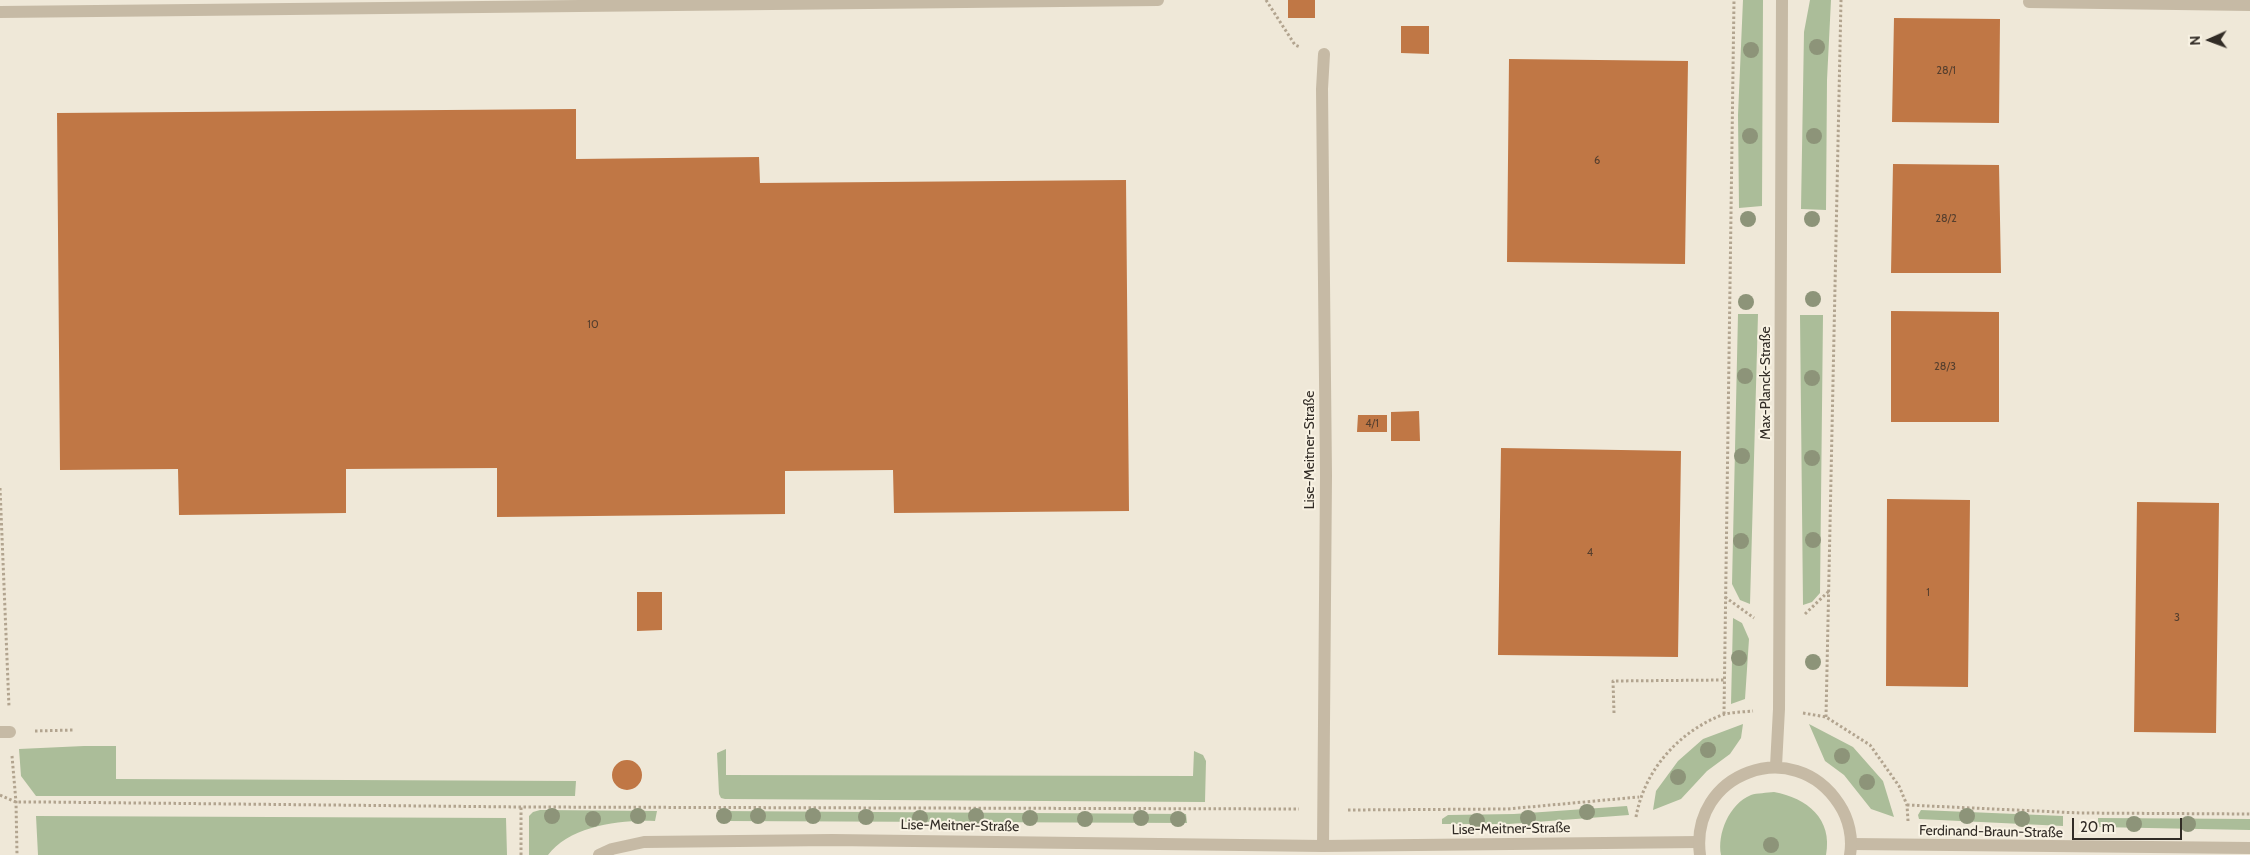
<!DOCTYPE html>
<html>
<head>
<meta charset="utf-8">
<style>
	body { margin:0 }
	#map { position:relative; width:2250px; height:855px; overflow:hidden; background:#efe8d8; font-family:Cabin,sans-serif }
	canvas { display:block }
	.north { position:absolute; left:2185px; top:15px; width:50px; height:50px; -webkit-text-stroke:4px #f8f2e3; paint-order:stroke; rotate:268deg; font-size:14px; font-weight:700; line-height:20px; text-align:center; color:#322c26 }
	.north::after { content:''; display:block; margin:auto; width:18px; height:22px; background:#322c26; clip-path:polygon(50% 0,100% 100%,50% 72%,0 100%) }
	.scale { position:absolute; left:2072px; top:818px; width:110px; height:22px; box-sizing:border-box; border:2px solid #322c26; border-top:0; padding-left:6px; font-size:15px; line-height:18px; white-space:nowrap; color:#322c26; -webkit-text-stroke:4px #f8f2e3; paint-order:stroke }
</style>
</head>
<body>
<div id="map">
<canvas width="2250" height="855"></canvas>
<div class="north">N</div>
<div class="scale">20 m</div>
</div>
<script>
const ctx = document.querySelector('canvas').getContext('2d');
ctx.lineJoin = 'round';
function fill(path, color) {
  ctx.fillStyle = color;
  ctx.fill(path, 'evenodd');
}
function strokePath(path, color, width, dash) {
  ctx.strokeStyle = color;
  ctx.lineWidth = width;
  ctx.lineCap = dash ? 'butt' : 'round';
  ctx.setLineDash(dash || []);
  ctx.stroke(path);
}
function write(font, color, halo, rows, align = 'center') {
  ctx.font = font + ' Cabin,sans-serif';
  ctx.lineWidth = 4;
  ctx.setLineDash([]);
  ctx.textBaseline = 'middle';
  ctx.strokeStyle = halo;
  ctx.fillStyle = color;
  for (const [text, x, y, turn = 0] of rows) {
    ctx.save();
    ctx.translate(x, y);
    ctx.rotate((+turn || 0) * Math.PI / 180);
    ctx.textAlign = isNaN(turn) ? turn : align;
    if (halo) ctx.strokeText(text, 0, 0);
    ctx.fillText(text, 0, 0);
    ctx.restore();
  }
}
fill(new Path2D(`
	M1743,0H1763L1762,206L1739,208L1738,115Z
	M1810,0H1831L1827,80L1826,210L1801,209L1804,32Z
	M1738,314H1758L1750,604L1740,600L1732,584Z
	M1800,315H1823L1820,593L1812,602L1803,605Z
	M1733,618L1742,623L1749,639L1745,699L1731,704Z
	M1743,724L1741,738L1730,754L1707,771L1681,799L1653,810L1656,791L1678,761L1703,739Z
	M1809,724L1853,747L1883,781L1894,817L1871,809L1844,775L1825,761Z
	M84,746H116V779L576,781L575,796H36L21,776L19,749Z
	M726,749V775L1193,776L1194,751L1203,755L1206,761L1205,802L725,799L721,798L719,794L717,753Z
	M1774,792C1807,798 1833,819 1826,855H1721C1717,834 1729,804 1751,795C1757,793 1767,793 1774,792Z
	M1627,806L1629,815L1509,824H1442V819L1448,815L1514,814Z
	M540,810L657,811L655,821C622,819 569,826 548,855H529V816L533,812Z
	M1921,810L2063,816V826L1919,819L1918,815Z
	M718,811L1186,814L1187,823L727,821Z
	M36,816L506,818L507,855H38Z
	M2098,818L2250,819V830L2098,827Z`), '#abbd99');
fill(new Path2D(`
	M1288,0H1315V18H1288Z
	M1894,18L2000,19L1999,123L1892,122Z
	M1401,26H1429V54L1401,53Z
	M1509,59L1688,61L1685,264L1507,262Z
	M576,109V159L759,157L760,183L1126,180L1129,511L894,513L893,470L785,471V514L497,517V468L346,469V513L179,515L178,469L60,470L57,113Z
	M1893,164L1999,165L2001,273H1891Z
	M1891,311L1999,312V422H1891Z
	M1419,411L1420,441H1391V412Z
	M1358,415H1387V432H1357Z
	M1501,448L1681,451L1678,657L1498,655Z
	M1887,499L1970,500L1968,687L1886,686Z
	M2137,502L2219,503L2216,733L2134,732Z
	M637,592H662V630L637,631Z
	M612 775a15 15 0 1 1 30 0a15 15 0 1 1-30 0Z`), '#c07745');
strokePath(new Path2D(`
	M1266,0L1295,45L1300,47
	M0,488L9,707
	M1725,597L1754,618
	M1805,614L1829,591
	M1614,713L1613,681L1724,680
	M1803,713L1826,717L1870,745L1899,786L1907,805L1908,821
	M1724,714L1734,0
	M1826,717L1841,0
	M35,731L74,730
	M12,756L16,802L17,855
	M0,795L16,802H42L521,807L1299,809
	M1907,805L2080,813L2250,814
	M1348,810L1507,809L1639,797
	M1636,817C1644,771 1678,732 1722,715C1731,712 1743,712 1753,711
	M521,855V807`), '#b2a48f', 3, [2.5, 2.5]);
strokePath(new Path2D(`
	M2029,2L2250,5
	M0,12L1158,0
	M0,732H10
	M1323,846L1326,476L1322,89L1324,54`), '#c6baa5', 12);
strokePath(new Path2D(`
	M1852,844L2250,848
	M599,855L612,849L644,842L832,840L1323,846L1698,842`), '#c6baa5', 12);
strokePath(new Path2D(`
	M1776,766L1779,709L1782,0
	M1700,855C1689,773 1794,734 1839,804C1849,819 1853,838 1850,855`), '#c6baa5', 12);
ctx.fillStyle = '#8d9479';
for (const [x, y] of [
	[1817,47],
	[1751,50],
	[1750,136],
	[1814,136],
	[1748,219],
	[1812,219],
	[1813,299],
	[1746,302],
	[1745,376],
	[1812,378],
	[1742,456],
	[1812,458],
	[1813,540],
	[1741,541],
	[1739,658],
	[1813,662],
	[1708,750],
	[1842,756],
	[1678,777],
	[1867,782],
	[1587,812],
	[552,816],
	[638,816],
	[724,816],
	[758,816],
	[813,816],
	[976,816],
	[1967,816],
	[866,817],
	[920,818],
	[1030,818],
	[1141,818],
	[1528,818],
	[593,819],
	[1085,819],
	[1178,819],
	[2022,819],
	[1477,821],
	[2134,824],
	[2188,824],
	[1771,845]
]) {
  ctx.beginPath();
  ctx.arc(x, y, 8, 0, 2 * Math.PI);
  ctx.fill();
}
write('11px', '#563f2e', null, [
	["28/1",1946,71],
	["6",1597,161],
	["28/2",1946,219],
	["10",593,325],
	["28/3",1945,367],
	["4/1",1372,424],
	["4",1590,553],
	["1",1928,593],
	["3",2177,618]
]);
write('14px', '#322c26', '#f8f2e3', [
	["Max-Planck-Straße",1766,383,-90],
	["Lise-Meitner-Straße",1310,450,-90],
	["Lise-Meitner-Straße",960,826,1],
	["Lise-Meitner-Straße",1511,829,-1],
	["Ferdinand-Braun-Straße",1991,832,1]
]);
</script>
</body>
</html>
